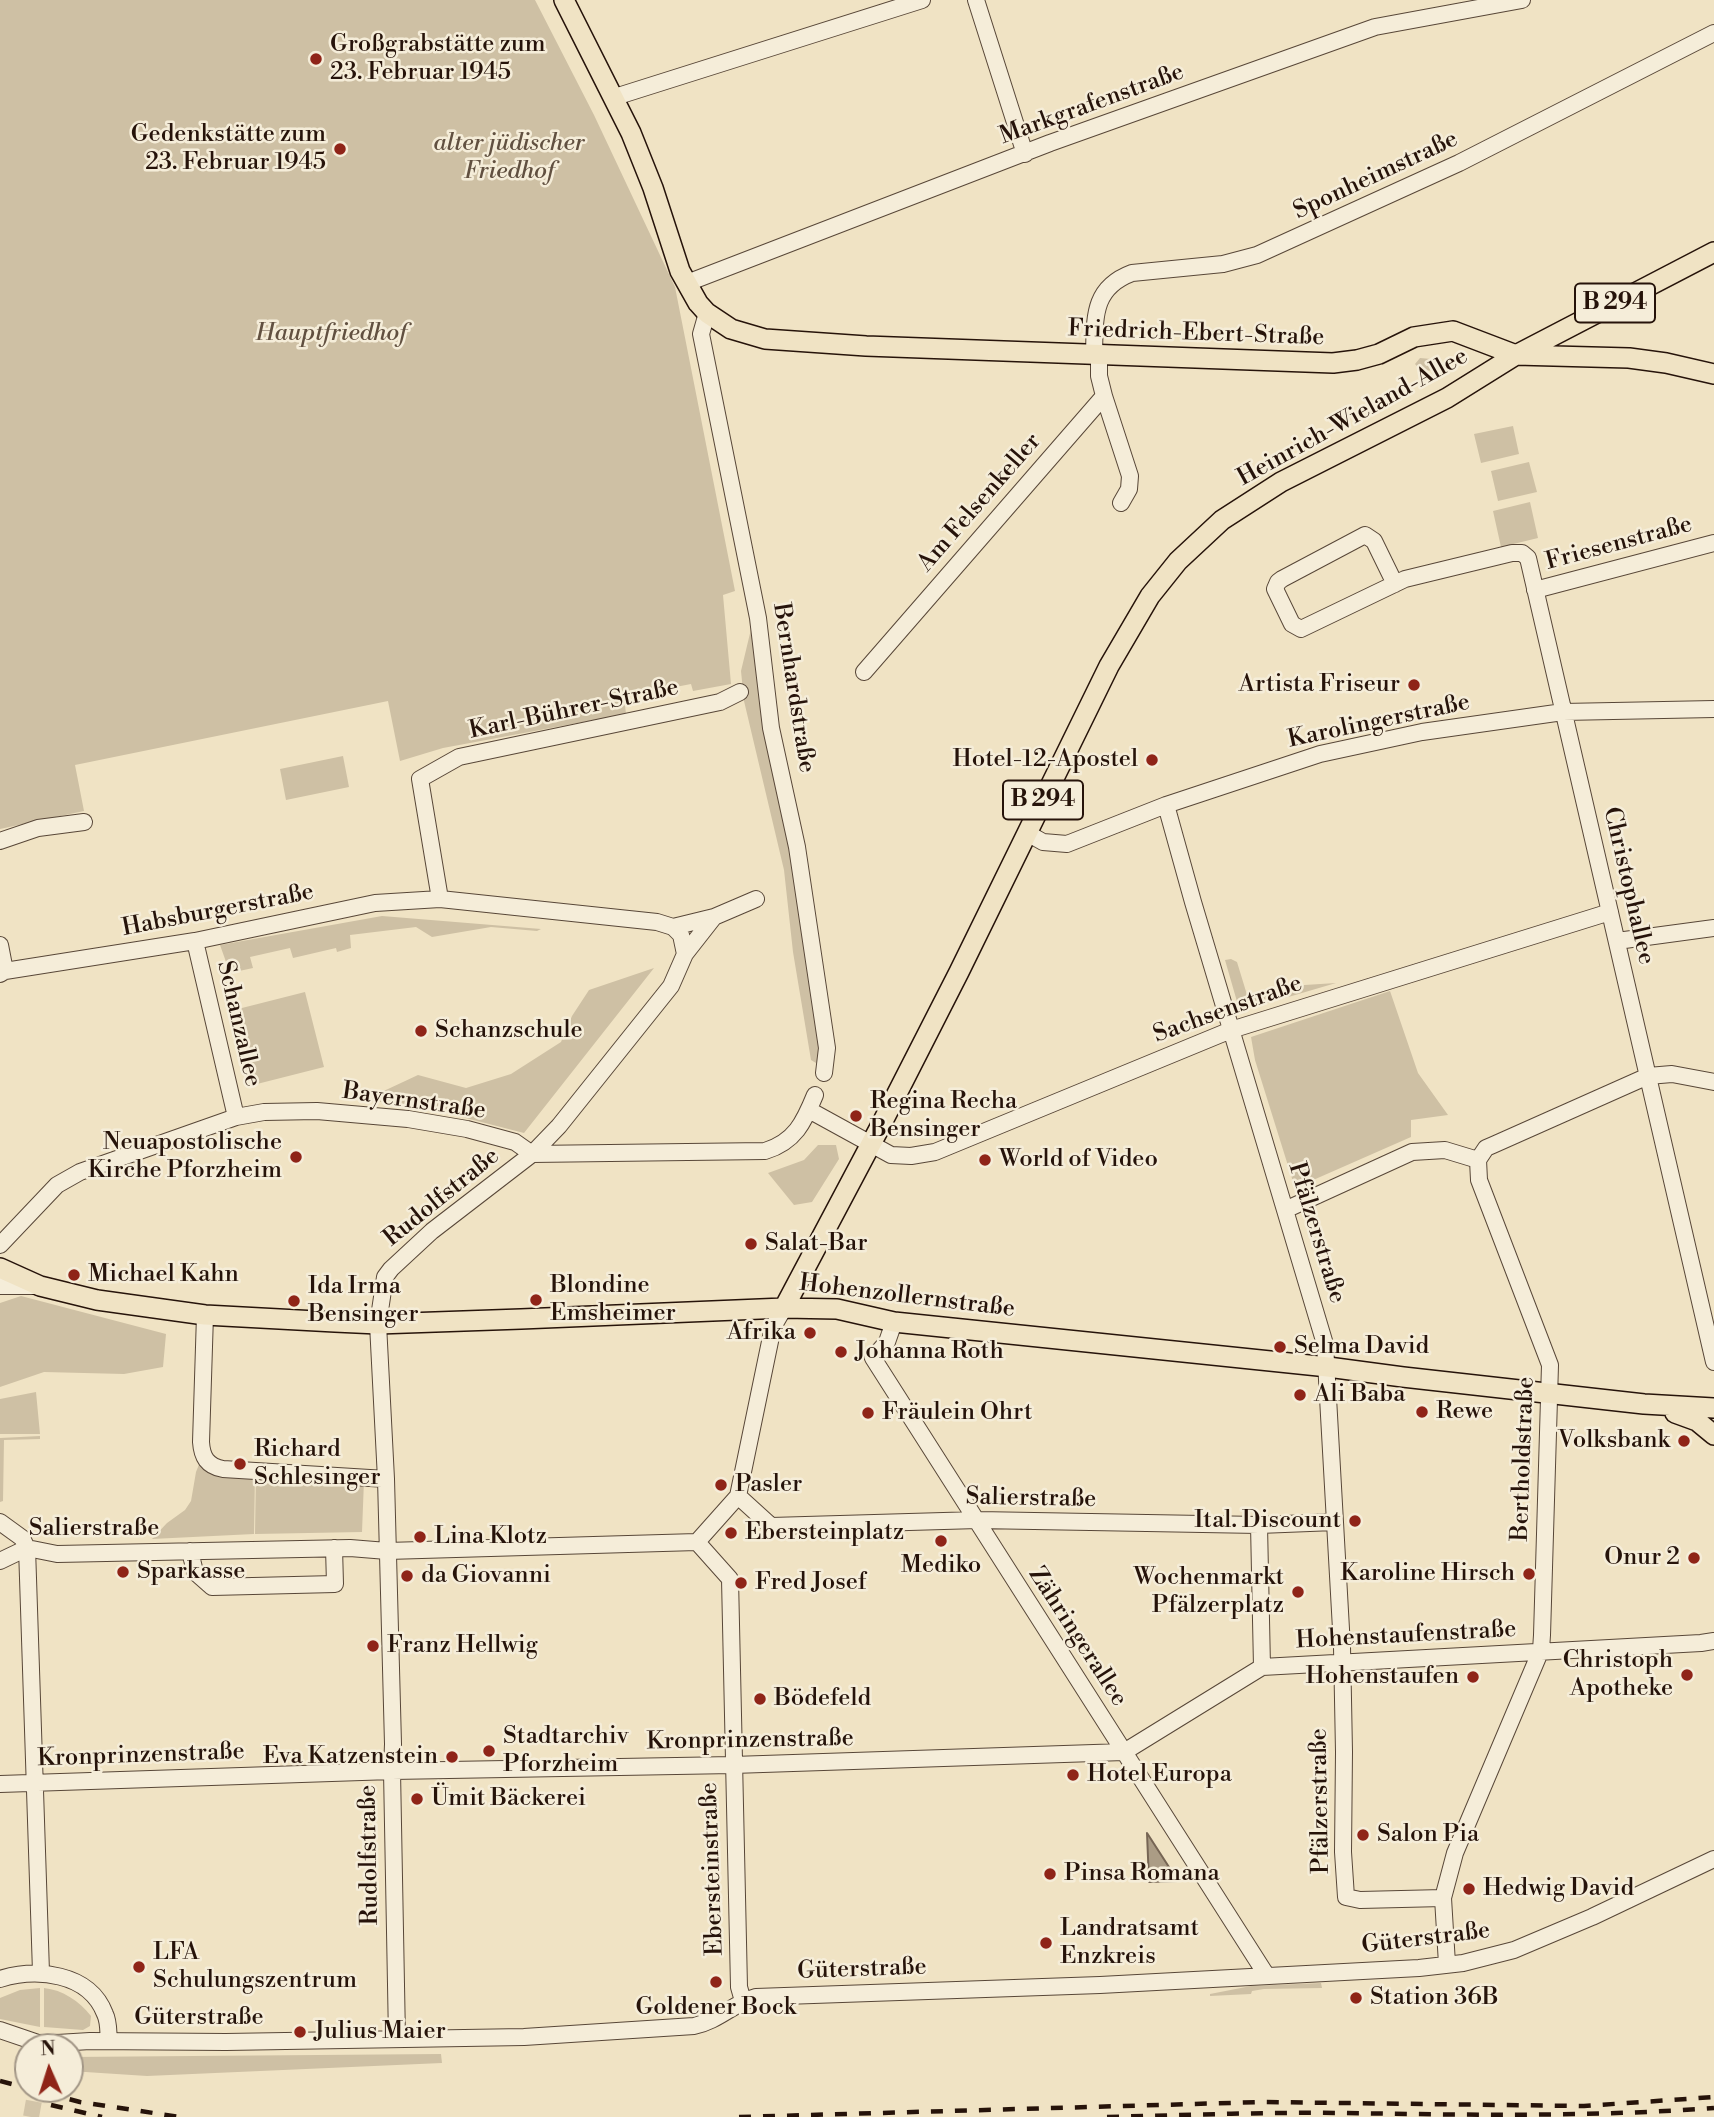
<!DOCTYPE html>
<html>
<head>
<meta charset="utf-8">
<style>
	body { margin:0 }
	#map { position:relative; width:1714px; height:2117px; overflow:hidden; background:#f0e3c4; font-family:"Libre Bodoni",serif }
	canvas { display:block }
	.north { position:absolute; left:14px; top:2033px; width:70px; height:70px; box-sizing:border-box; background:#f5edd9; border:2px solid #a29686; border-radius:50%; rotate:357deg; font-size:19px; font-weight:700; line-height:28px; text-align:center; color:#26130a }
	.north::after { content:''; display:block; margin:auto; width:24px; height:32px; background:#8f2418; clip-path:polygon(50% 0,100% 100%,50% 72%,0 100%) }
</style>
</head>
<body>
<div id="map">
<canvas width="1714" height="2117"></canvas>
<div class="north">N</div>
</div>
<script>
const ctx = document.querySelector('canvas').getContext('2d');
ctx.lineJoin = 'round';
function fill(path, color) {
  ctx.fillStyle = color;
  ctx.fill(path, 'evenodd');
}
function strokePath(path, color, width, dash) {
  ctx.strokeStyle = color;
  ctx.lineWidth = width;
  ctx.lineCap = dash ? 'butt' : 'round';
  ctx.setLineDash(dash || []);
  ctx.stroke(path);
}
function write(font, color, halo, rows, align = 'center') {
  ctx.font = font + ' "Libre Bodoni",serif';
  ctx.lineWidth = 5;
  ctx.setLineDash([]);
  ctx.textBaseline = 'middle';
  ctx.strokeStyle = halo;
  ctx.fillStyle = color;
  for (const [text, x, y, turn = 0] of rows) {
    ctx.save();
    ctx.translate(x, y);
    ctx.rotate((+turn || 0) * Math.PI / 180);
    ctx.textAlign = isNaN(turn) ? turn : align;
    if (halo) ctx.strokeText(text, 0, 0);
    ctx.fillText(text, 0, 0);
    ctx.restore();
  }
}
fill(new Path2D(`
	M0,0H535L594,115L675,287L735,591L723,595L731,684L693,691L691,684L624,697L626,714L443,748L400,761L388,701L75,765L84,811L0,829Z
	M1420,358L1431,359L1439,365V370L1421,371L1415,364Z
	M1513,426L1519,454L1481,463L1474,434Z
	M1529,462L1537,492L1498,501L1491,471Z
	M1530,502L1538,538L1501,547L1493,511Z
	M752,625L789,832L823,1057L819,1058L816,1063L811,1060L793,952L784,870L744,701L741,671Z
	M343,756L349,787L286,800L280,769Z
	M382,916L541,929L537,931L491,927L432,937L416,927L350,935L351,948L337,952L336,948L293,958L290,948L250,957L253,968L230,973L220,945Z
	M1231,959L1237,962L1248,998L1289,986L1336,983L1244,1010L1238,1005L1225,960Z
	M654,968L524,1133L419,1106L371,1101L373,1096L418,1075L466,1088L511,1074L561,1042L572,1016L589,990Z
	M1390,991L1418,1073L1448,1115L1411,1120V1137L1295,1188L1255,1060L1251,1037Z
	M305,992L324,1067L257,1084L238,1009Z
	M818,1145H836L839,1159L812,1202L794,1205L768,1173L804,1160Z
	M21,1296L166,1334L163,1367L124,1374L44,1372L0,1387V1303Z
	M36,1392L40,1434H0V1399Z
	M40,1436V1439L4,1440L3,1501L0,1502V1438Z
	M202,1457L255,1472L254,1534L152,1539L167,1523L185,1510L191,1501L196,1472Z
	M256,1472L364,1480L362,1532L255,1534Z
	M1321,1983L1322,1988L1264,1989L1252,1991L1251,1994L1210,1996V1994L1251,1986Z
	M40,1988V2027L0,2019V1998L20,1990Z
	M44,1988C63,1990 79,2001 91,2016L90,2026L83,2030L44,2027Z
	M441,2054L442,2063L147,2076L70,2071V2057Z`), '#cec0a4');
const water = new Path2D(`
	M1147,1833L1178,1881L1149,1882Z`);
fill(water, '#ab9c85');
strokePath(water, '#766554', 2);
strokePath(new Path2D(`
	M31,2117L36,2089`), '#d2c4a8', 16, [16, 8]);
const minor = new Path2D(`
	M976,0L1025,154
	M615,97L922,0
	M687,283L1050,143L1375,27L1522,0
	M707,313L701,334L758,618L771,728L797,847L827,1048L824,1073
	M1094,355C1095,318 1092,288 1132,273L1223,264L1257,255L1459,163L1714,33
	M1104,396L1130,476L1129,489L1121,503
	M1395,584L1374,541L1365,535L1282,579L1278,582L1275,589L1292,624L1301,629L1405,579L1512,553H1522L1528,558L1714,1362
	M1535,590L1714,543
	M864,672L1104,396L1099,376V356
	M1166,805L1193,902L1325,1344L1342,1647L1344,1752L1343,1852L1346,1897L1360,1900L1443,1898
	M1027,833L1043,842L1067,844L1166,805L1320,754L1422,732L1563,712L1714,709
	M0,841L38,828L84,822
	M440,899L420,779L459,757L720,702L740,692
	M195,941L236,1117
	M1617,941L1714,928
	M0,945L5,971
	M685,954L714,917
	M0,974L5,971L195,941L375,903L440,899L657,922L673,927L714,917L756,899
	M809,1110L891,1155L911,1156L935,1152L1231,1030L1610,912
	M1285,1210L1412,1152L1445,1150L1478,1160
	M0,1245L57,1185L80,1172L236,1117L264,1112L317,1111L408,1119L467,1129L515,1142L532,1154L765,1151C795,1142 804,1122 815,1095
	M0,1286H36
	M205,1315L201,1442C202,1457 207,1466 223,1469L386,1479
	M894,1322L887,1342L873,1358L1267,1976
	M738,1496L771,1526L978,1520L1259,1525L1335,1522
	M0,1522L22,1538L27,1548L41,1972
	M1259,1525L1262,1667
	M697,1542L730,1579L739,1987L743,2001
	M697,1542L738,1496L773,1327L784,1308
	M190,1551L195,1572L212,1587L335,1584L334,1548
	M0,1561L27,1548L57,1554L350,1548L387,1551L697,1542
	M0,1784L392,1771L733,1765L1124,1752L1262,1667L1701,1643L1714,1641
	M1447,1964L1443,1898L1455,1853L1541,1650L1542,1635L1550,1365L1479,1180L1478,1160L1486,1148L1493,1145L1648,1076L1672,1074L1714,1082
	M0,1979C36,1968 89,1972 105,2014C109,2022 108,2032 109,2041
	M0,2030L41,2044L90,2041L226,2042L524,2037L694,2026C718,2021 734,2003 756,1997L1100,1985L1419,1968L1463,1963L1514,1950L1592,1917L1714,1859
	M397,2038L392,1771L393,1744L386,1479L378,1324L385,1277L391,1269L432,1231L532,1154L559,1126L671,986L685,954L681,935L673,927`);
const major = new Path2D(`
	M564,0L631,133L653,188L680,271L698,303L707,313L731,329L765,339L866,346L1333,363L1357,360L1379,354L1414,337L1453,331L1516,355L1629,358L1666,363L1714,374
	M0,1268L40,1286L97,1300L205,1315L335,1322L378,1324L521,1319L784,1308L837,1309L894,1322L1328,1367L1403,1377L1644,1404L1714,1408
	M784,1308L881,1125L959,972L1109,666L1150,596L1178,561L1222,520L1281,482L1447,398L1516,355L1714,252
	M1675,1413L1697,1421L1714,1435`);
strokePath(minor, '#584738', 18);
strokePath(major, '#26130a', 22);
strokePath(minor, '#f5edd9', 16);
strokePath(major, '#f0e3c4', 19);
strokePath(new Path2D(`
	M0,2081L80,2102L180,2117
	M51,2105L102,2117
	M739,2117L1263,2102L1584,2106L1714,2097
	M1107,2117C1187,2115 1266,2112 1346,2113C1468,2115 1593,2117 1714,2108`), '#26130a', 4.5, [12, 12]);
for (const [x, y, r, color] of [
	[316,59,7,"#8f2418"],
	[340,149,7,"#8f2418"],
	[1414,685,7,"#8f2418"],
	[1152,760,7,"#8f2418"],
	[421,1031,7,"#8f2418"],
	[856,1116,7,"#8f2418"],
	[296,1157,7,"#8f2418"],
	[985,1160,7,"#8f2418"],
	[751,1244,7,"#8f2418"],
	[74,1275,7,"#8f2418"],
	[536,1300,7,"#8f2418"],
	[294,1301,7,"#8f2418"],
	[810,1333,7,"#8f2418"],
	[1280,1347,7,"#8f2418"],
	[841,1352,7,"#8f2418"],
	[1300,1395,7,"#8f2418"],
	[1422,1412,7,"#8f2418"],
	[868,1413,7,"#8f2418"],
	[1684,1441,7,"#8f2418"],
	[240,1464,7,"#8f2418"],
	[721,1485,7,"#8f2418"],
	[1355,1521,7,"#8f2418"],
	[731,1533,7,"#8f2418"],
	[420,1537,7,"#8f2418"],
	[941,1541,7,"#8f2418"],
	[1694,1558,7,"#8f2418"],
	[123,1572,7,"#8f2418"],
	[1529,1574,7,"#8f2418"],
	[407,1576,7,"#8f2418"],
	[741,1583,7,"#8f2418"],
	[1298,1592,7,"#8f2418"],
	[373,1646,7,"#8f2418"],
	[1687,1675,7,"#8f2418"],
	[1473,1677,7,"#8f2418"],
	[760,1699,7,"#8f2418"],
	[489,1751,7,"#8f2418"],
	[452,1757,7,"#8f2418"],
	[1073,1775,7,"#8f2418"],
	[417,1799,7,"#8f2418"],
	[1363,1835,7,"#8f2418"],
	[1050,1874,7,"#8f2418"],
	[1469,1889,7,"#8f2418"],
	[1046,1943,7,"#8f2418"],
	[139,1967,7,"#8f2418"],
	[716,1982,7,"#8f2418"],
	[1356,1998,7,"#8f2418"],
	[300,2032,7,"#8f2418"]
]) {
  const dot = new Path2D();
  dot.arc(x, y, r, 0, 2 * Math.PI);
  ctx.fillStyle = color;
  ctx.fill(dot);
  strokePath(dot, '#f5edd9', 2.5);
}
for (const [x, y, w] of [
	[1615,303,80],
	[1043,800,80]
]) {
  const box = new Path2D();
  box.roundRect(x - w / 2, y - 19.5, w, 39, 5);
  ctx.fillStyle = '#f5edd9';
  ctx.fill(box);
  strokePath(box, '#26130a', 2);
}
write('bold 23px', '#26130a', null, [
	["B 294",1615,303],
	["B 294",1043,800]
]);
write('24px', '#26130a', '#f5edd9', [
	["Großgrabstätte zum",330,45],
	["23. Februar 1945",330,73],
	["Gedenkstätte zum",326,135,"right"],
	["23. Februar 1945",326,163,"right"],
	["Artista Friseur",1400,685,"right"],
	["Hotel-12-Apostel",1138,760,"right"],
	["Schanzschule",435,1031],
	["Regina Recha",870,1102],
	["Bensinger",870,1130],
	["Neuapostolische",282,1143,"right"],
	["Kirche Pforzheim",282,1171,"right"],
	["World of Video",999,1160],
	["Salat-Bar",765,1244],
	["Michael Kahn",88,1275],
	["Blondine",550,1286],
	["Emsheimer",550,1314],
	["Ida Irma",308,1287],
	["Bensinger",308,1315],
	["Afrika",796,1333,"right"],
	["Selma David",1294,1347],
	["Johanna Roth",855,1352],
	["Ali Baba",1314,1395],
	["Rewe",1436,1412],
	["Fräulein Ohrt",882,1413],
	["Volksbank",1670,1441,"right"],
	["Richard",254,1450],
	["Schlesinger",254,1478],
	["Pasler",735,1485],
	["Ital. Discount",1341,1521,"right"],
	["Ebersteinplatz",745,1533],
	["Lina Klotz",434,1537],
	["Onur 2",1680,1558,"right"],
	["Mediko",941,1566,"center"],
	["Sparkasse",137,1572],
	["Karoline Hirsch",1515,1574,"right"],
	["da Giovanni",421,1576],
	["Wochenmarkt",1284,1578,"right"],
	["Pfälzerplatz",1284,1606,"right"],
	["Fred Josef",755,1583],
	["Franz Hellwig",387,1646],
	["Christoph",1673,1661,"right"],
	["Apotheke",1673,1689,"right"],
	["Hohenstaufen",1459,1677,"right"],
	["Bödefeld",774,1699],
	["Stadtarchiv",503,1737],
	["Pforzheim",503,1765],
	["Eva Katzenstein",438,1757,"right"],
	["Hotel Europa",1087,1775],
	["Ümit Bäckerei",431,1799],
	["Salon Pia",1377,1835],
	["Pinsa Romana",1064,1874],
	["Hedwig David",1483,1889],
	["Landratsamt",1060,1929],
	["Enzkreis",1060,1957],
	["LFA",153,1953],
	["Schulungszentrum",153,1981],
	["Station 36B",1370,1998],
	["Goldener Bock",716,2008,"center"],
	["Julius Maier",314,2032]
], 'left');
write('24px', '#26130a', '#f5edd9', [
	["Markgrafenstraße",1092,105,-20],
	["Sponheimstraße",1376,176,-25],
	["Friedrich-Ebert-Straße",1196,334,2],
	["Heinrich-Wieland-Allee",1353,418,-29],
	["Am Felsenkeller",980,503,-49],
	["Friesenstraße",1619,544,-15],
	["Bernhardstraße",793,688,81],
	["Karl-Bührer-Straße",574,710,-12],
	["Karolingerstraße",1379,722,-12],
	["Christophallee",1628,886,77],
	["Habsburgerstraße",218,911,-11],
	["Sachsenstraße",1228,1010,-20],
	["Schanzallee",238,1024,77],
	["Bayernstraße",414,1102,8],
	["Rudolfstraße",442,1198,-39],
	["Pfälzerstraße",1316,1233,73],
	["Hohenzollernstraße",907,1297,7],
	["Bertholdstraße",1524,1459,-88],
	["Salierstraße",1031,1499,1],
	["Salierstraße",94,1529],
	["Hohenstaufenstraße",1406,1636,-3],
	["Zähringerallee",1077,1637,57],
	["Kronprinzenstraße",750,1741,-1],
	["Kronprinzenstraße",141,1756,-2],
	["Pfälzerstraße",1321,1801,-91],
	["Rudolfstraße",370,1855,-91],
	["Ebersteinstraße",713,1869,-92],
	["Güterstraße",1426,1939,-7],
	["Güterstraße",862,1970,-2],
	["Güterstraße",199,2018]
]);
write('italic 24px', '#615040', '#f5edd9', [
	["alter jüdischer",509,144],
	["Friedhof",509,172],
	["Hauptfriedhof",331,334]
]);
</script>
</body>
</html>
